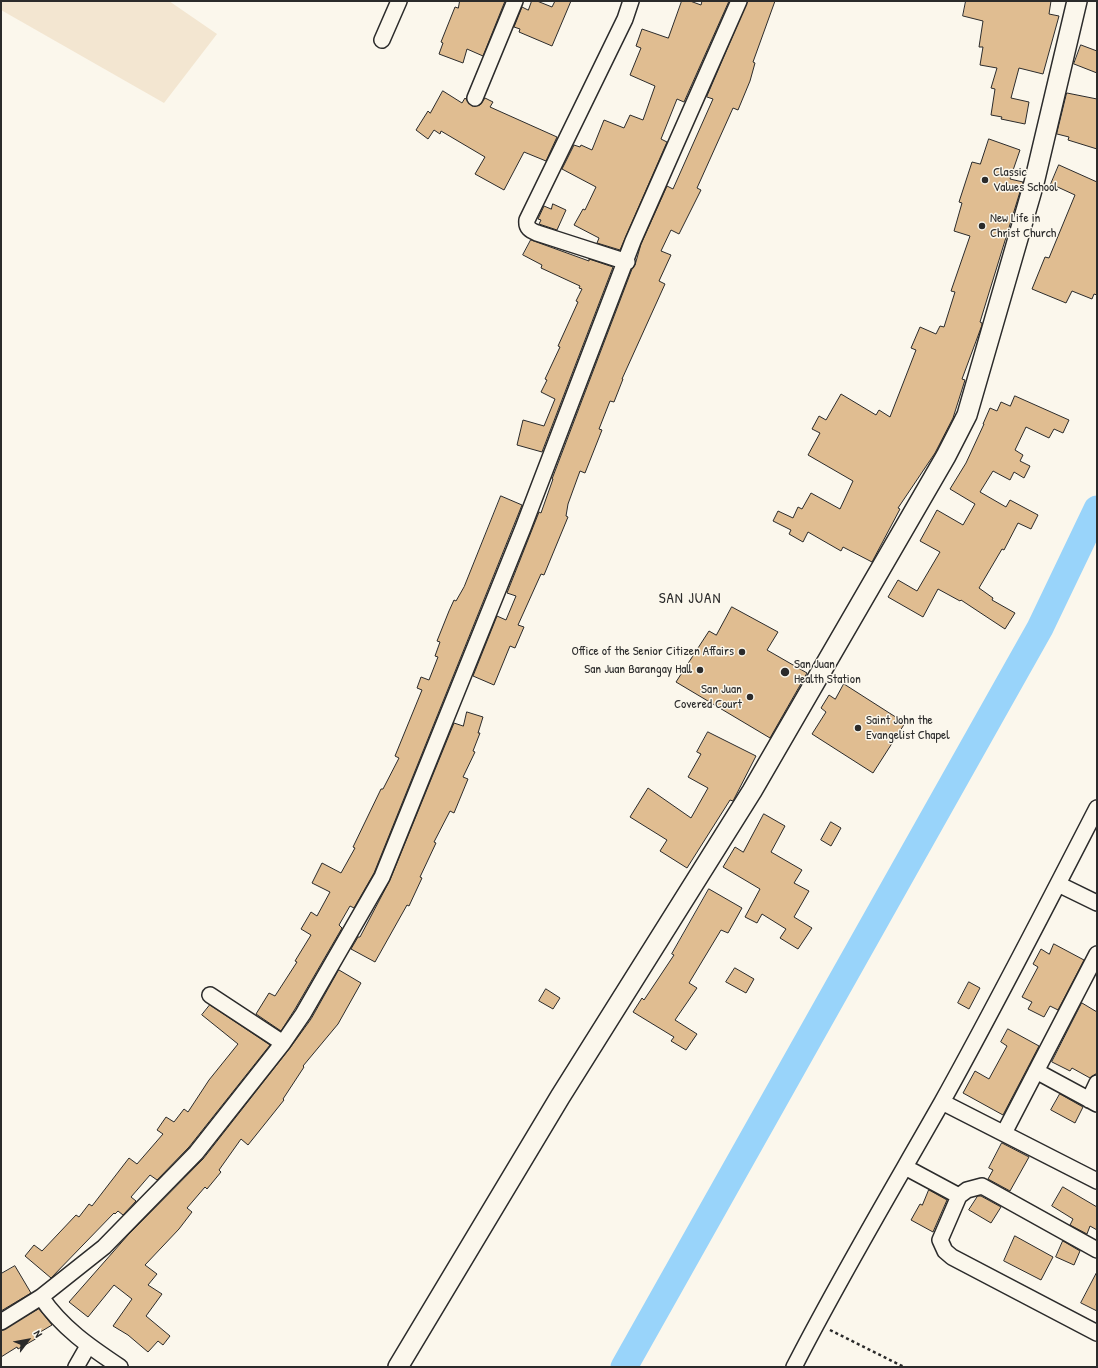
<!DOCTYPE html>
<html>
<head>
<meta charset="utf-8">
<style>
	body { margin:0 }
	#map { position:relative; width:1098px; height:1368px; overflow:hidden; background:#fbf7ec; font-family:"Patrick Hand",sans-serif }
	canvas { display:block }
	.frame { position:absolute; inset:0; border:2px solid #2b2b2b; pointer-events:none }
	.north { position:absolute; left:8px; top:1320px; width:40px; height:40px; -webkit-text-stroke:3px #fbf7ec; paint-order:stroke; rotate:58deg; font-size:11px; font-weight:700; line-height:16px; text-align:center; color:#2b2b2b }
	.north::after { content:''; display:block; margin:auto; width:14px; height:18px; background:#2b2b2b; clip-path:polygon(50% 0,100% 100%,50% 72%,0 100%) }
</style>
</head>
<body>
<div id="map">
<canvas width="1098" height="1368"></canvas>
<div class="frame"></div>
<div class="north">N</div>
</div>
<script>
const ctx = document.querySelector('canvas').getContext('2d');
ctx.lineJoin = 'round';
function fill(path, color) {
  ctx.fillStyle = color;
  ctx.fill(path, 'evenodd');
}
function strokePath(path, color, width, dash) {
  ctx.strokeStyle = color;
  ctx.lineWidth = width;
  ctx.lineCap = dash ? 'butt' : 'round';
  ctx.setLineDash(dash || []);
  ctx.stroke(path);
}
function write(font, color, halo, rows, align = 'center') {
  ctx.font = font + ' "Patrick Hand",sans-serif';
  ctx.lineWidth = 3;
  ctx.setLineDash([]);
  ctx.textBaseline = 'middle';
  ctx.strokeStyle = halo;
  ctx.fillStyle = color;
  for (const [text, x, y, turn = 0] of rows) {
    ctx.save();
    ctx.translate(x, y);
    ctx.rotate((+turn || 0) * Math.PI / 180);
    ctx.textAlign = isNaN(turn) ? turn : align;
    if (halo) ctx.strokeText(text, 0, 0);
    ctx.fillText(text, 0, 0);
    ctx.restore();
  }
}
fill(new Path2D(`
	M1,1H169L217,34L164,103L1,10Z`), '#f3e6d1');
strokePath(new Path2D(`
	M624,1367L1040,628L1097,509`), '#99d4fa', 27);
const building = new Path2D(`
	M460,1H505L483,56L467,49L463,63L439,54L443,43L441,42L455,7L458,8Z
	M532,1H537L552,7L555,1H571L552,46L519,32L520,29L514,27L522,7L528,10Z
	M682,1H690L701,5L702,1H729L684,102L677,99L661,139L667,142L620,250L597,243L599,238L574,225L583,209L585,210L596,187L562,169L574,145L580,147L581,145L592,150L604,120L624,128L630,115L643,120L655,86L630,75L641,48L636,46L642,29L668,38Z
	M748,1H775L753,62L755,63L750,81L738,110L733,108L697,188L701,190L679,234L671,230L661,251L671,255L659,281L665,284L622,379H623L614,402L610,401L599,429L602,430L585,473L580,471L568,504L566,516L568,517L544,575L541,574L518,625L524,627L515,648L510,646L494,685L473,676L497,616L506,620L516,596L507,593L539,512L541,513L553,479H552L632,269L635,265L641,244L667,186L673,189L713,99L707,97Z
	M966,1H1051L1049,14L1059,16L1043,74L1019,68L1011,98L1029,102L1025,124L1001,119L1002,117L991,115L995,89L991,88L997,68L980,65L983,47H979L983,21L963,16Z
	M1081,45L1097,51V73L1074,64Z
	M443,91L462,103L465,98L472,106L480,105L485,98L493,102L490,107L557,137L546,161L524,152L504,190L475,174L485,157L441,131L440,134L434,130L428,139L416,130L428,111L430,113Z
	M1067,93L1097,99V149L1068,140L1069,137L1057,134Z
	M989,139L1020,150L1010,179L1023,182L980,322L982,323V325L962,379L965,380L953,418L935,453L898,508L900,509L872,562L843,547L841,551L808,532L803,542L789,534L791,530L773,521L778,511L793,518L798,507L802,509L811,493L840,509L853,481L808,455L820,433L812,429L819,416L826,420L841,394L876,415L879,410L890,417L916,350L911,348L920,327L936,334L940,326L944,327L955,292L951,291L970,236L954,231L962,203L959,202L972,162L980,164Z
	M1059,165L1097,182V295L1094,294L1092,299L1072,291L1066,303L1032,289L1045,257L1049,258L1075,195L1051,184Z
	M553,204L566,210L557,230L539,224L541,220L538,219L544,206L551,209Z
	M531,240L589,261V259L613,267L542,452L517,445L523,420L544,426L555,399L541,392L547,380L545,379L560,347L558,346L578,302L576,301L582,289L579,288L580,286L541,268L542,265L523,255Z
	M1015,396L1069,420L1063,433L1054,429L1049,438L1026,427L1015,450L1023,455L1020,461L1030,466L1024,478L1014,472L1010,480L993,471L980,492L1006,507L1010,500L1038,515L1031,529L1018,523L1004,550L1002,549L979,588L993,598L992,600L1015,613L1005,629L961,600L960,601L938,589L923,617L888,597L898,580L917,591L940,552L920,541L937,510L963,525L975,504L950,489L966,463L984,424H983L990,408L997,411L1001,402L1010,406Z
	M501,496L522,505L374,873L354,908L350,906L339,925L342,928L295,1009L281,1031L256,1014L269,993L275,996L297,962L295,961L311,935L301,929L311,912L317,916L330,892L312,883L322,863L341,873L355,848L353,847L381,789H383L399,758L395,756L422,690L417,688L421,677L429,680L438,657L435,656L440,642L437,641L449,611L454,600L456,601L464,587Z
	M732,607L778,632L767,650L807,673L770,738L676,682L709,631L716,635Z
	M844,684L905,723L873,773L812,734L826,712L821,708L829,695L835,699Z
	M467,712L483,717L478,733H480L473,751L475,752L463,777L468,779L454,813L450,811L434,842L436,843L420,877L422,878L409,906L407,905L375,962L351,949L358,937H360L390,880L454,723L463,726Z
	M708,732L756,756L733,801L730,800L687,868L660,851L667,840L630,817L648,788L691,818L708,788L688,777L701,754L697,752Z
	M764,814L785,826L771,852L802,870L794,883L809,891L794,917L812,928L798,949L780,938L786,929L762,914L757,923L745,917L760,889L723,867L735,847L743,852Z
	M831,822L841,828L831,846L821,840Z
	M709,889L742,908L728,933L721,930L689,983L697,988L675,1020L697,1034L686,1050L671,1041L674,1037L633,1012L642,998L644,1000L674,955L672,954Z
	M1054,944L1084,960L1058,1010L1050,1006L1044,1017L1028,1009L1032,1002L1022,997L1038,967L1033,964L1041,949L1049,954Z
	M735,968L754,979L746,993L726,982Z
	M339,970L361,983L338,1024L303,1066L304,1067L283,1099L284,1100L248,1145L241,1139L219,1170L221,1172L207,1189L205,1187L187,1208L192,1212L179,1229L145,1265L157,1274L148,1285L162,1294L146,1316L170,1336L163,1345L158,1341L148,1352L128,1335L113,1326L132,1299L114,1285L88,1317L69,1302L128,1235L203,1159L290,1048L311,1019Z
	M969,982L980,988L969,1009L958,1003Z
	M546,989L560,998L553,1009L539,1001Z
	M1082,1003L1097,1012V1073L1090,1078L1072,1068L1070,1071L1052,1062Z
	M210,1005L270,1045L189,1147L157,1180L150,1175L131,1197L136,1201L123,1215L118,1211L115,1214L114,1213L51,1278L25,1256L34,1245L42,1251L76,1215L79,1217L89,1204L92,1206L129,1158L137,1164L163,1134L157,1130L166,1117L174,1122L184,1109L188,1112L209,1080L238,1044L202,1015Z
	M1008,1029L1039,1046L1003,1115L963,1093L975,1071L989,1079L1007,1046L1001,1042Z
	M1060,1094L1083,1107L1075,1123L1051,1110Z
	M1002,1143L1029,1157L1010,1191L988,1179L993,1170L989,1168Z
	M1063,1187L1097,1207V1230L1090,1226L1087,1234L1070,1225L1073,1219L1052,1206Z
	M929,1190L947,1200L933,1232L911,1220L920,1204L922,1205Z
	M978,1196H981L1001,1207L991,1223L969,1210Z
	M1015,1236L1053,1257L1041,1280L1004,1261Z
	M1063,1241L1080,1251L1074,1265L1056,1257Z
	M15,1266L31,1293L1,1311V1274Z
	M1097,1272V1311L1081,1303Z
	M39,1309L52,1325L37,1334L39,1337L18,1349L17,1347L1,1357V1331Z`);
fill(building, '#e0bd91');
strokePath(building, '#2b2b2b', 1);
const minor = new Path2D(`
	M382,40L399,1
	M475,98L515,1
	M627,262L537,233C530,230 526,228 527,220L625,19L631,1
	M1058,884L1097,903
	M210,995L283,1043
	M1036,1071L1097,1104
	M1089,1100L1097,1083
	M942,1102L1097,1181
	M1004,1133L1097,954
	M905,1167L959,1196
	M1097,1250L982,1186L967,1190L959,1196L940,1240L945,1251L952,1257L1097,1333
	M41,1297C62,1328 90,1347 120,1367
	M1,1322L41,1297L104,1247L196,1153L283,1043L303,1014L382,877L523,528L633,241L739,1
	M76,1367L88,1346
	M794,1367C840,1277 892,1190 942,1102C996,1005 1046,907 1097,808`);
const major = new Path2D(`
	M398,1367L560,1097L752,791L946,456L967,415L1034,183L1077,1`);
strokePath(minor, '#2b2b2b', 18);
strokePath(major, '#2b2b2b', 22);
strokePath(new Path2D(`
	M830,1330L904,1367`), '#2b2b2b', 2.5, [3, 3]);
strokePath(minor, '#fbf7ec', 15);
strokePath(major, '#fbf7ec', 19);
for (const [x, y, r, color] of [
	[985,180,4,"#2b2b2b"],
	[982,226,4,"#2b2b2b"],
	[742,652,4,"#2b2b2b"],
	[700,670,4,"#2b2b2b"],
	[785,672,5,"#2b2b2b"],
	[750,697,4,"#2b2b2b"],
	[858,728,4,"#2b2b2b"]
]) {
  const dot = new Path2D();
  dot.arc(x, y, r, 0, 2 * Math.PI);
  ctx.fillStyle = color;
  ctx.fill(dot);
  strokePath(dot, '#fbf7ec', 1.5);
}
write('13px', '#2b2b2b', '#fbf7ec', [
	["Classic",993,173],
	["Values School",993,188],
	["New Life in",990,219],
	["Christ Church",990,234],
	["Office of the Senior Citizen Affairs",734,652,"right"],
	["San Juan",794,665],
	["Health Station",794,680],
	["San Juan Barangay Hall",692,670,"right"],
	["San Juan",742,690,"right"],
	["Covered Court",742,705,"right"],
	["Saint John the",866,721],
	["Evangelist Chapel",866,736]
], 'left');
ctx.letterSpacing = '1px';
write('15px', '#2b2b2b', '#fbf7ec', [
	["SAN JUAN",690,599]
]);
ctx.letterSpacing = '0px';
</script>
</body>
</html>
